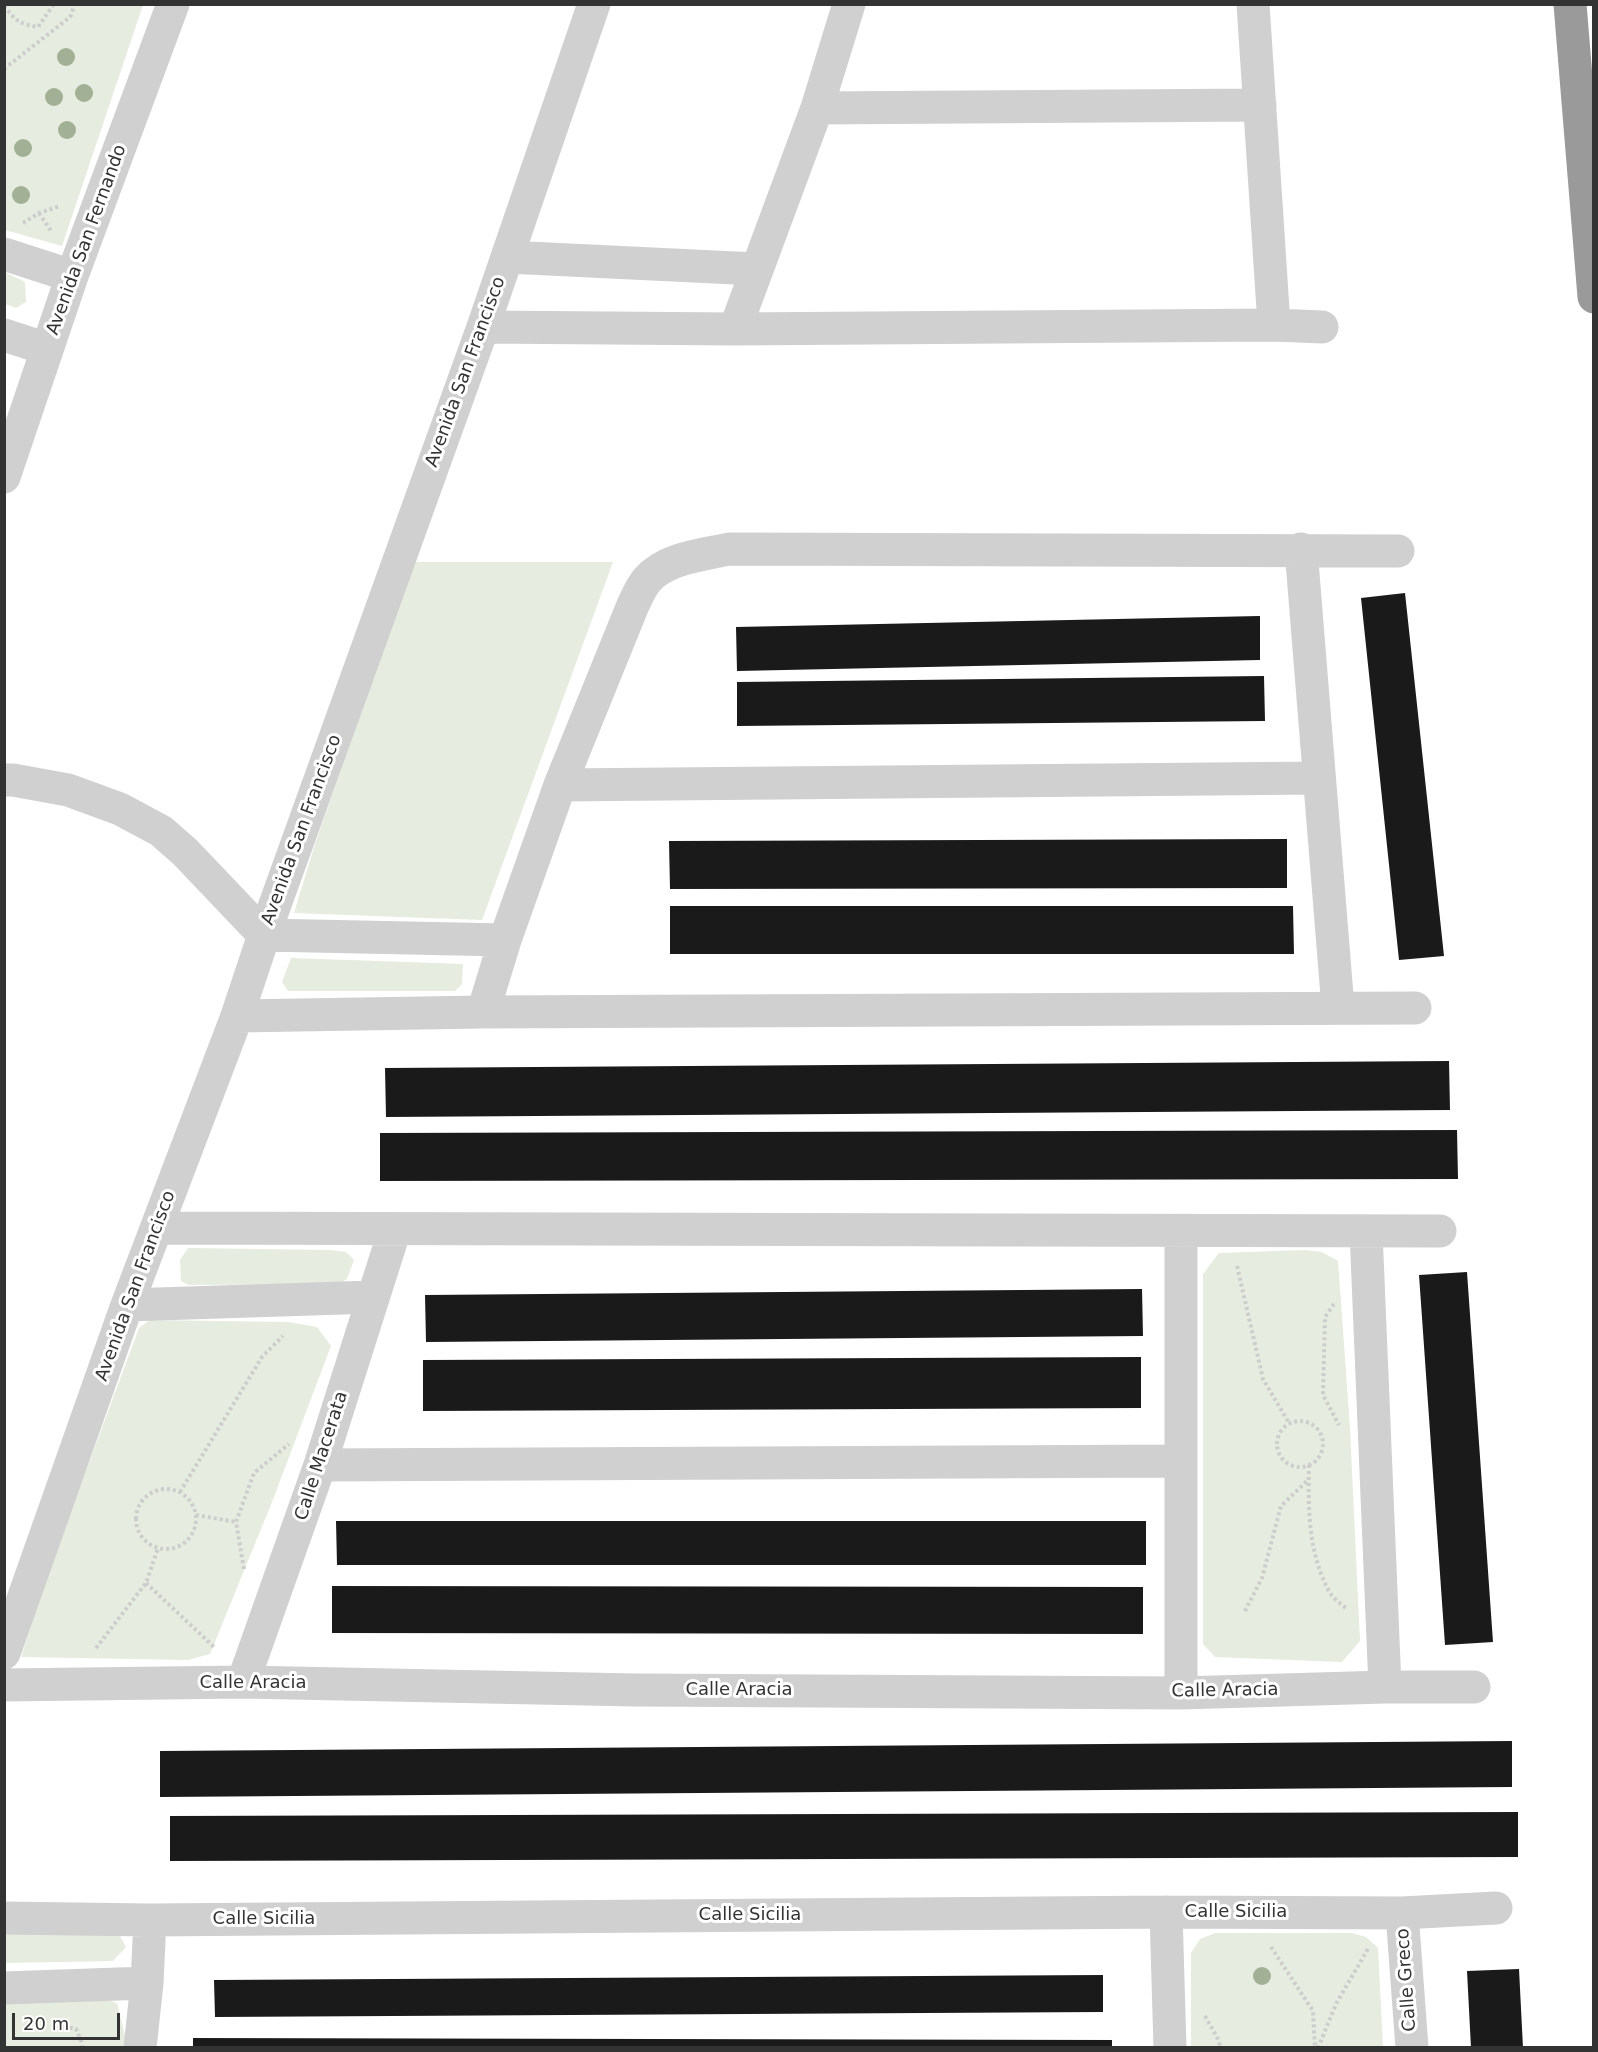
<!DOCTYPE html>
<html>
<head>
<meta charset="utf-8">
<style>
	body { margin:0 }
	#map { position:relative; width:1598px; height:2052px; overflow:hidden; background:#fff; font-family:"DejaVu Sans",sans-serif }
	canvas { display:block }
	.frame { position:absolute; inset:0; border:6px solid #333; pointer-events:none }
	.scale { position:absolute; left:12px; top:2013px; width:108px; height:27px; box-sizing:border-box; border:3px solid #333; border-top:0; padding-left:8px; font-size:18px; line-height:21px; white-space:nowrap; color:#333; -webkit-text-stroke:4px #fff; paint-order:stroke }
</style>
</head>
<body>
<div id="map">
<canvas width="1598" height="2052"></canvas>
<div class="frame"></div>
<div class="scale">20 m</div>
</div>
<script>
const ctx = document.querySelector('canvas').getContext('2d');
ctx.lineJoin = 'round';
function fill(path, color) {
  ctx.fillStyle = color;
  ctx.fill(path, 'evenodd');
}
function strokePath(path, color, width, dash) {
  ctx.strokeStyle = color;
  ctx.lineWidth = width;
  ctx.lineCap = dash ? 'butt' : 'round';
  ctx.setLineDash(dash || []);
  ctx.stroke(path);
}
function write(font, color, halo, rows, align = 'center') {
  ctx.font = font + ' "DejaVu Sans",sans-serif';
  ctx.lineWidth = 6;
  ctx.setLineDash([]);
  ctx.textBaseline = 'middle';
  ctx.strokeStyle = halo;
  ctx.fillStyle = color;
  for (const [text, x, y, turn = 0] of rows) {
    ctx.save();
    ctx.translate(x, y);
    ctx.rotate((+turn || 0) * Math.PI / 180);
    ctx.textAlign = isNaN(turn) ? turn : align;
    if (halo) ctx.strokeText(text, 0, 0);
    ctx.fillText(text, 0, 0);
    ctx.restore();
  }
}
fill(new Path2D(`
	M4,5H143L62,246L5,230Z
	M5,272L25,282L26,302L16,308L5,304Z
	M414,562H613L482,920L294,913L315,844Z
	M291,958L463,964L462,984L455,991H288L282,982Z
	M188,1248L331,1250L346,1252L354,1260L347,1279L339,1284L189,1285L181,1281L180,1260Z
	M1305,1250L1322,1252L1338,1261L1350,1428L1360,1641L1342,1662L1215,1657L1203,1644V1274L1219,1253Z
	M150,1320L288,1322L317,1327L331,1346L272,1502L210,1654L188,1660L21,1657L47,1576L139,1328Z
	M5,1929L119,1934L126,1947L113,1961L5,1963Z
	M1215,1933H1352L1366,1937L1378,1948L1383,2047H1191V1953L1200,1939Z
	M99,1997L117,2003L125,2036L124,2047L5,2048V1998Z`), '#e6ecdf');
fill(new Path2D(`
	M1405,593L1444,956L1399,960L1361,598Z
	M1260,616V660L737,671L736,627Z
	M1264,676L1265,721L737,726V682Z
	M1287,839V888L670,889L669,841Z
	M670,906H1293L1294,954H670Z
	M1449,1061L1450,1110L386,1117L385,1068Z
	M1457,1130L1458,1179L380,1181V1133Z
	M1467,1272L1493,1642L1445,1645L1419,1275Z
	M1142,1289L1143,1336L426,1342L425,1295Z
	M1141,1357V1408L423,1411V1360Z
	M336,1521H1146V1565H337Z
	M332,1586L1143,1587V1634L332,1633Z
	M1512,1741V1787L160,1797V1751Z
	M1518,1812V1857L170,1861V1816Z
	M1519,1969L1523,2048H1471L1467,1971Z
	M1103,1975V2012L215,2017L214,1980Z
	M193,2038L1112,2040V2048H193Z`), '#1a1a1a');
strokePath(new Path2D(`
	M4,6C16,21 19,24 38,27L54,4
	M4,69L70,17L75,4
	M39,213L51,231
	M23,223L39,213L60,206
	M1237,1266L1263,1379L1289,1423
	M1334,1304L1325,1317L1323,1395L1339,1425
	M1277 1444a23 23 0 1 1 46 0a23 23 0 1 1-46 0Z
	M1309,1465C1308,1508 1308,1554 1330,1593C1334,1599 1341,1604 1347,1609
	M136 1519a30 30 0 1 1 60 0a30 30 0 1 1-60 0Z
	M180,1492L262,1357L283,1336
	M196,1515L236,1522
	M244,1569L236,1522L254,1473L289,1444
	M146,1583L214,1647
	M1245,1611L1262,1578L1281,1506L1308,1480
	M96,1648L146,1583L158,1548
	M1271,1947L1313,2011L1315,2048
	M1205,2016L1217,2037L1221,2048
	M52,2024L76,2029L82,2043V2048
	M1318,2048L1336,2004L1369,1947`), '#cdcdcd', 4, [3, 3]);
strokePath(new Path2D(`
	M1253,4L1274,325
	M817,108L1260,105
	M4,254L72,276
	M507,257L756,269
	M483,327L735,329L1274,325L1322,327
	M735,329L817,108L849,4
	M4,335L47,349
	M4,477L72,276L173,4
	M1301,549L1338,1008
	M4,780H13L68,790L120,809L161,831L185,852L264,935L505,940
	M560,785L1319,778
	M483,1012L505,940L560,785L633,605C637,597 641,587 647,580C666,558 702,555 729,549L1398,551
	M237,1016L483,1012L1415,1008
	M157,1228L1440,1231
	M1181,1231V1693
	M1366,1231L1385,1687
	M127,1305L373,1297
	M320,1465L1181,1461
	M4,1653L127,1305L237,1016L264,935L483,327L594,4
	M243,1682L320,1465L395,1229
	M4,1685L243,1682L635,1690L1181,1693L1385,1687H1474
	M1166,1912L1170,2048
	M1402,1913L1412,2048
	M4,1918L150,1920L1166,1912L1402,1913L1496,1908
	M4,1988L147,1983
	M140,2048L147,1983L150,1920`), '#d0d0d0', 33);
strokePath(new Path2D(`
	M1570,4L1594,297`), '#9a9a9a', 33);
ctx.fillStyle = '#a2b095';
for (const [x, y] of [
	[66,57],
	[84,93],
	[54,97],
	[67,130],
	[23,148],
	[21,195],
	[1262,1976]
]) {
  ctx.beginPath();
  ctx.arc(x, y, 9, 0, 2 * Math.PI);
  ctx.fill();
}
write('18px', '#333', '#fff', [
	["Avenida San Fernando",87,240,-70],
	["Avenida San Francisco",466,372,-70],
	["Avenida San Francisco",302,830,-70],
	["Avenida San Francisco",136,1286,-70],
	["Calle Macerata",322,1456,-72],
	["Calle Aracia",253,1683],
	["Calle Aracia",739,1690],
	["Calle Aracia",1225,1691,-1],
	["Calle Sicilia",1236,1912],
	["Calle Sicilia",750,1915],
	["Calle Sicilia",264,1919],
	["Calle Greco",1407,1980,-94]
]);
</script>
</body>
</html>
